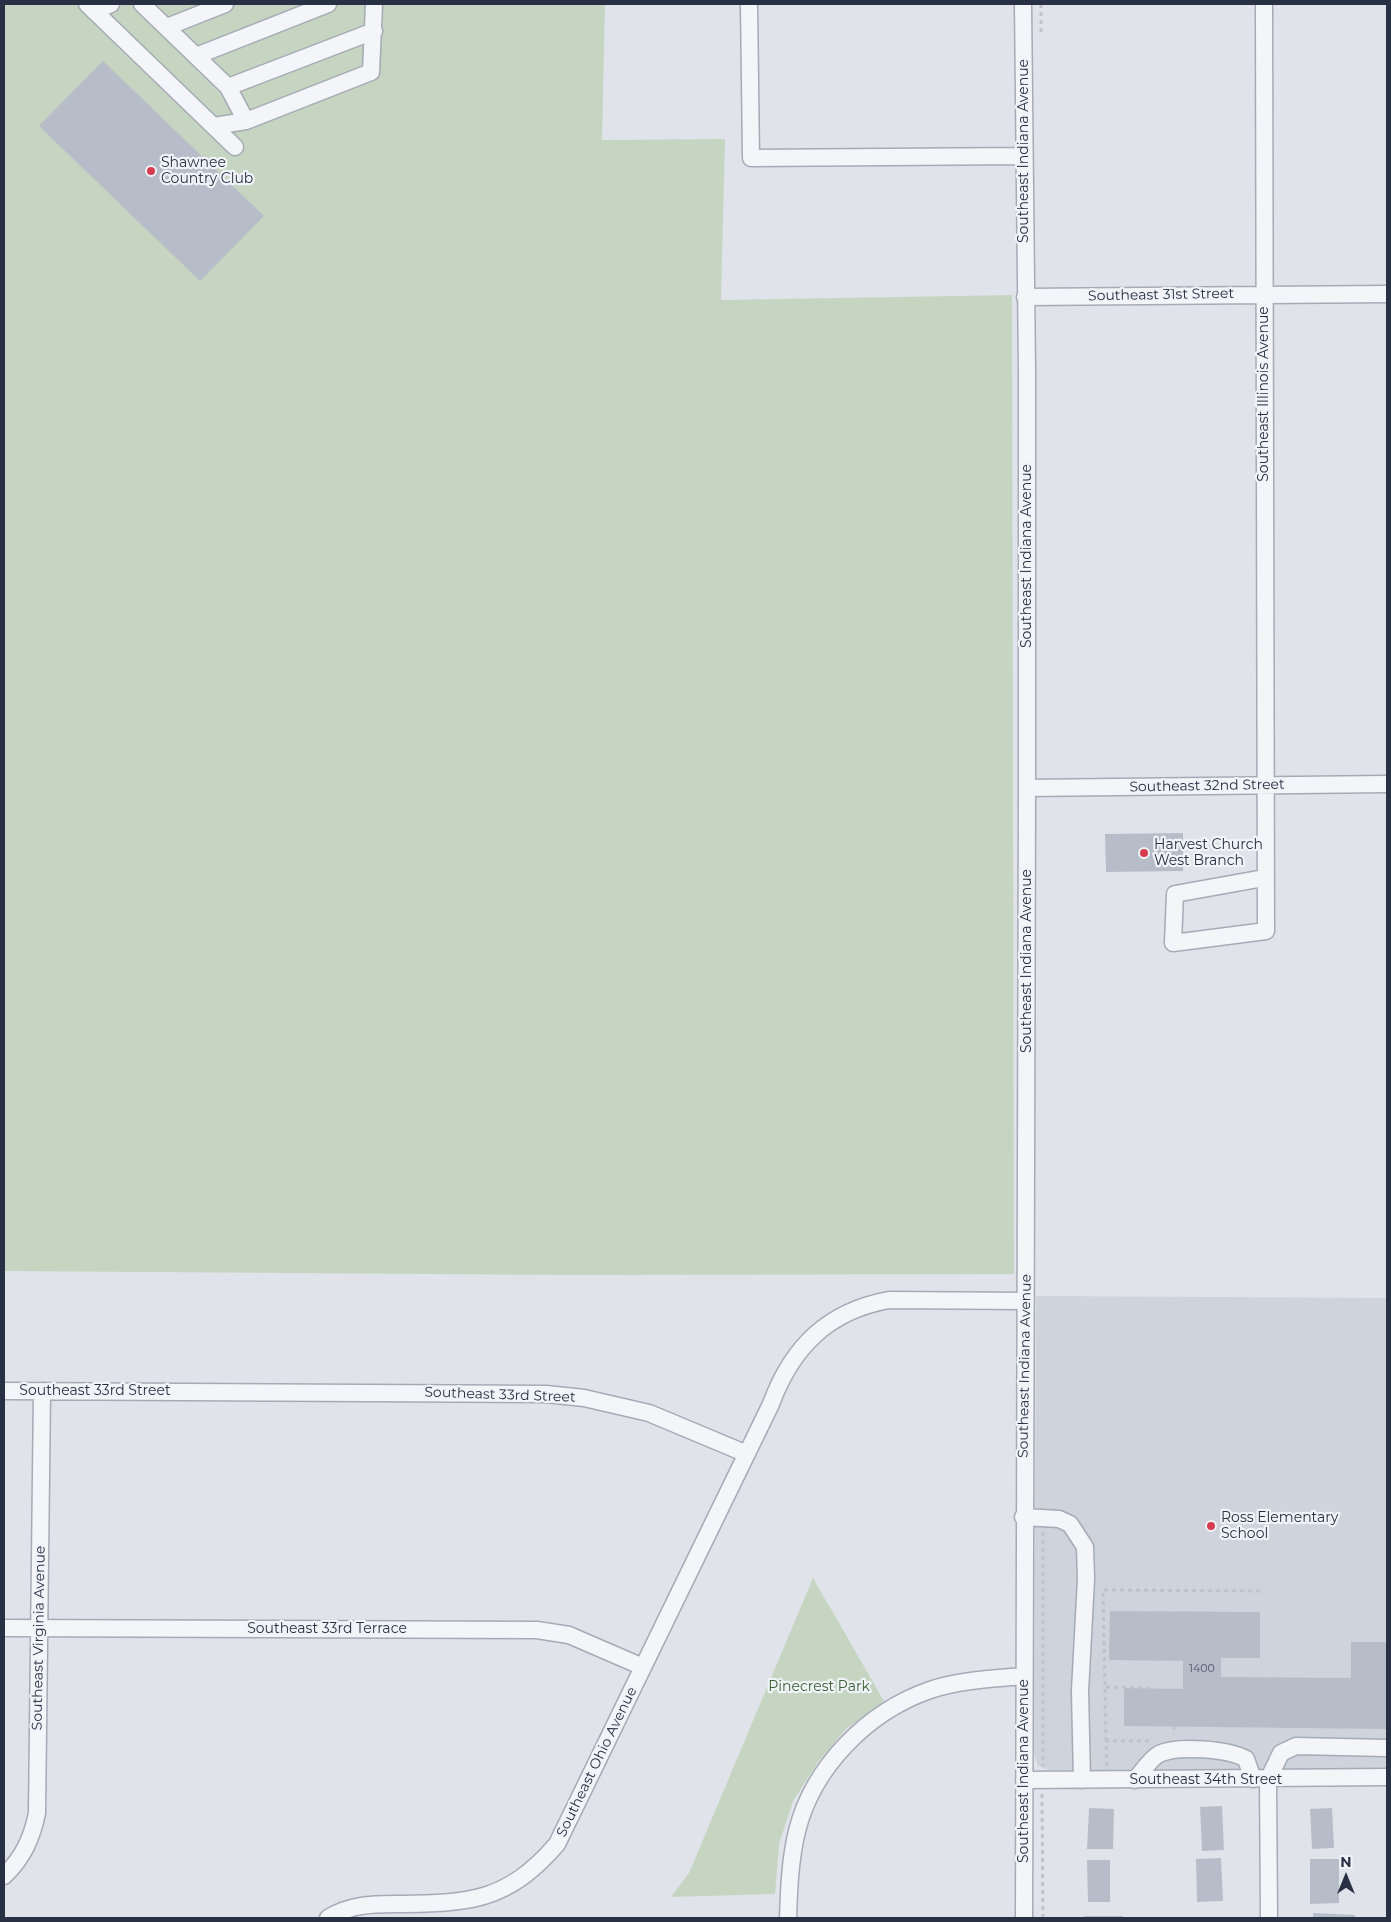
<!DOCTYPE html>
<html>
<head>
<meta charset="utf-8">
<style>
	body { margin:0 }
	#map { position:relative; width:1391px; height:1922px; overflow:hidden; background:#e0e4ea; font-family:Montserrat,sans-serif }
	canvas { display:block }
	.frame { position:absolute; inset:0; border:5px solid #273143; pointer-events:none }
	.north { position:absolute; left:1321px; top:1852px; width:50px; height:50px; -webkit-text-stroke:4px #f0f3f7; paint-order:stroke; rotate:0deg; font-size:14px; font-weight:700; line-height:20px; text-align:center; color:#273143 }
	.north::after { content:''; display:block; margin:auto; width:18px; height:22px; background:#273143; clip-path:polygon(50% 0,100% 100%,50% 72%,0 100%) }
</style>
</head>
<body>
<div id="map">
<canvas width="1391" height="1922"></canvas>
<div class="frame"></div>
<div class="north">N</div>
</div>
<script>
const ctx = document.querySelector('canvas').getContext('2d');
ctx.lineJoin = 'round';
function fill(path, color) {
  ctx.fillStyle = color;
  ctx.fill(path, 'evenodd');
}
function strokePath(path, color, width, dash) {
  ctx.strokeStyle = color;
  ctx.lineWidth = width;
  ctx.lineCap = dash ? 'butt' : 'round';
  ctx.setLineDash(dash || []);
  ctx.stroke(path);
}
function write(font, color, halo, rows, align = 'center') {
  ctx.font = font + ' Montserrat,sans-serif';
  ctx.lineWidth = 4.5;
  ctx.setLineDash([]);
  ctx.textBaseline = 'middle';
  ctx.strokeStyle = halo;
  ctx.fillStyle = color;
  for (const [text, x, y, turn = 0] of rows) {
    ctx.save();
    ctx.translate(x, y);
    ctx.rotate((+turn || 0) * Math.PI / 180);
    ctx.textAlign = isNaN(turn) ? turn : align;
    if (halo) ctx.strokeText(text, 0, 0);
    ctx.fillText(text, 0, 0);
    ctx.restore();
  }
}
fill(new Path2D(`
	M1036,1296L1387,1298V1771L1050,1770L1038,1766L1034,1753Z`), '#ced3dc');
fill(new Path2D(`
	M4,4H605L602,140L725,139L721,300L1012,295L1014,1274L573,1275L4,1271Z
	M813,1578L884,1701L846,1729L818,1762L793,1801L779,1844L775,1894L671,1897L689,1873Z`), '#c5d5c1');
fill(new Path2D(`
	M103,61L264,216L200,281L39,126Z
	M1183,833V871L1106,872L1105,834Z
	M1110,1611L1260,1612V1658H1221V1677L1351,1678V1642H1387V1729L1124,1726V1688L1183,1689V1661L1109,1660Z
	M1222,1806L1224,1850L1202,1851L1200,1807Z
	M1089,1808L1114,1809L1113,1849H1087Z
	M1332,1808L1334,1848L1312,1849L1310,1809Z
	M1221,1858L1223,1901L1197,1902L1196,1859Z
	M1310,1859H1339V1903L1310,1904Z
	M1087,1860H1110V1902H1088Z
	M1313,1913L1355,1915V1918H1313Z
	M1084,1916H1123V1918H1084Z`), '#b7bdc8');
const minor = new Path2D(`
	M87,4L235,147
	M142,4L228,87L246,121L214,126
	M749,4L751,158L1023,156
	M1023,4L1027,373V788L1024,1918
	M1264,4L1266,931L1173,943L1175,894L1264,878
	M94,11L111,4
	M167,27L225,4
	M196,56L328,4
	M228,87L374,31
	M246,121L371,72L374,4
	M1025,297L1387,294
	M1027,788L1387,784
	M4,1391L546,1394L584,1398L649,1413L747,1454
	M1023,1517L1059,1519L1070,1524L1085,1547L1086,1579L1080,1691L1082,1780
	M4,1628L537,1630L569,1635L643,1667
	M1024,1780L1387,1777
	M1135,1780C1142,1772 1150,1759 1159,1754C1177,1745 1229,1749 1246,1759L1253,1779
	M4,1876C23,1858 32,1838 37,1813L42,1391
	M328,1918C349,1905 371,1904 395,1904C468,1903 506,1903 557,1844L771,1404C792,1347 828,1311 889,1300L1026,1301
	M788,1918C789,1889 790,1860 797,1831C813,1767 867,1712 930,1690C960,1680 992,1679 1023,1676
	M1269,1918L1268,1780L1281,1753L1296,1746L1387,1748`);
strokePath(minor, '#a5abb5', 19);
strokePath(new Path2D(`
	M1041,4V36
	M1043,1532V1766
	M1106,1687L1149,1688
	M1174,1726V1735
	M1106,1741L1103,1590L1260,1591
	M1107,1766L1106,1741H1150
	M1042,1794L1043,1918`), '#bec2c9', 3, [4, 4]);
strokePath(minor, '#f3f5f8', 16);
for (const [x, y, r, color] of [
	[151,171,5,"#d83c50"],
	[1144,853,5,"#d83c50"],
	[1211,1526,5,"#d83c50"]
]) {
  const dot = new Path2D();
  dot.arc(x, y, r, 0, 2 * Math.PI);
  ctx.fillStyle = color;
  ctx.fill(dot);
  strokePath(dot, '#f0f3f7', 2);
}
write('11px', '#4b5464', null, [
	["1400",1202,1669]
]);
write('14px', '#273143', '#f0f3f7', [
	["Southeast Indiana Avenue",1024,151,-90],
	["Southeast 31st Street",1161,295,-1],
	["Southeast Illinois Avenue",1264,394,-90],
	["Southeast Indiana Avenue",1027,556,-90],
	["Southeast 32nd Street",1207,786,-1],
	["Southeast Indiana Avenue",1027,961,-90],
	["Southeast Indiana Avenue",1025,1366,-89],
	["Southeast 33rd Street",95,1391],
	["Southeast 33rd Street",500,1395,2],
	["Southeast 33rd Terrace",327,1629],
	["Southeast Virginia Avenue",39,1638,-89],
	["Southeast Ohio Avenue",597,1762,-64],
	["Southeast Indiana Avenue",1024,1771,-90],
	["Southeast 34th Street",1206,1780]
]);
write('14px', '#273143', '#f0f3f7', [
	["Shawnee",161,163],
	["Country Club",161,179],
	["Harvest Church",1154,845],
	["West Branch",1154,861],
	["Ross Elementary",1221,1518],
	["School",1221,1534]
], 'left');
write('14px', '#3b6034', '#f0f3f7', [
	["Pinecrest Park",819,1687]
]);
</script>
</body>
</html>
